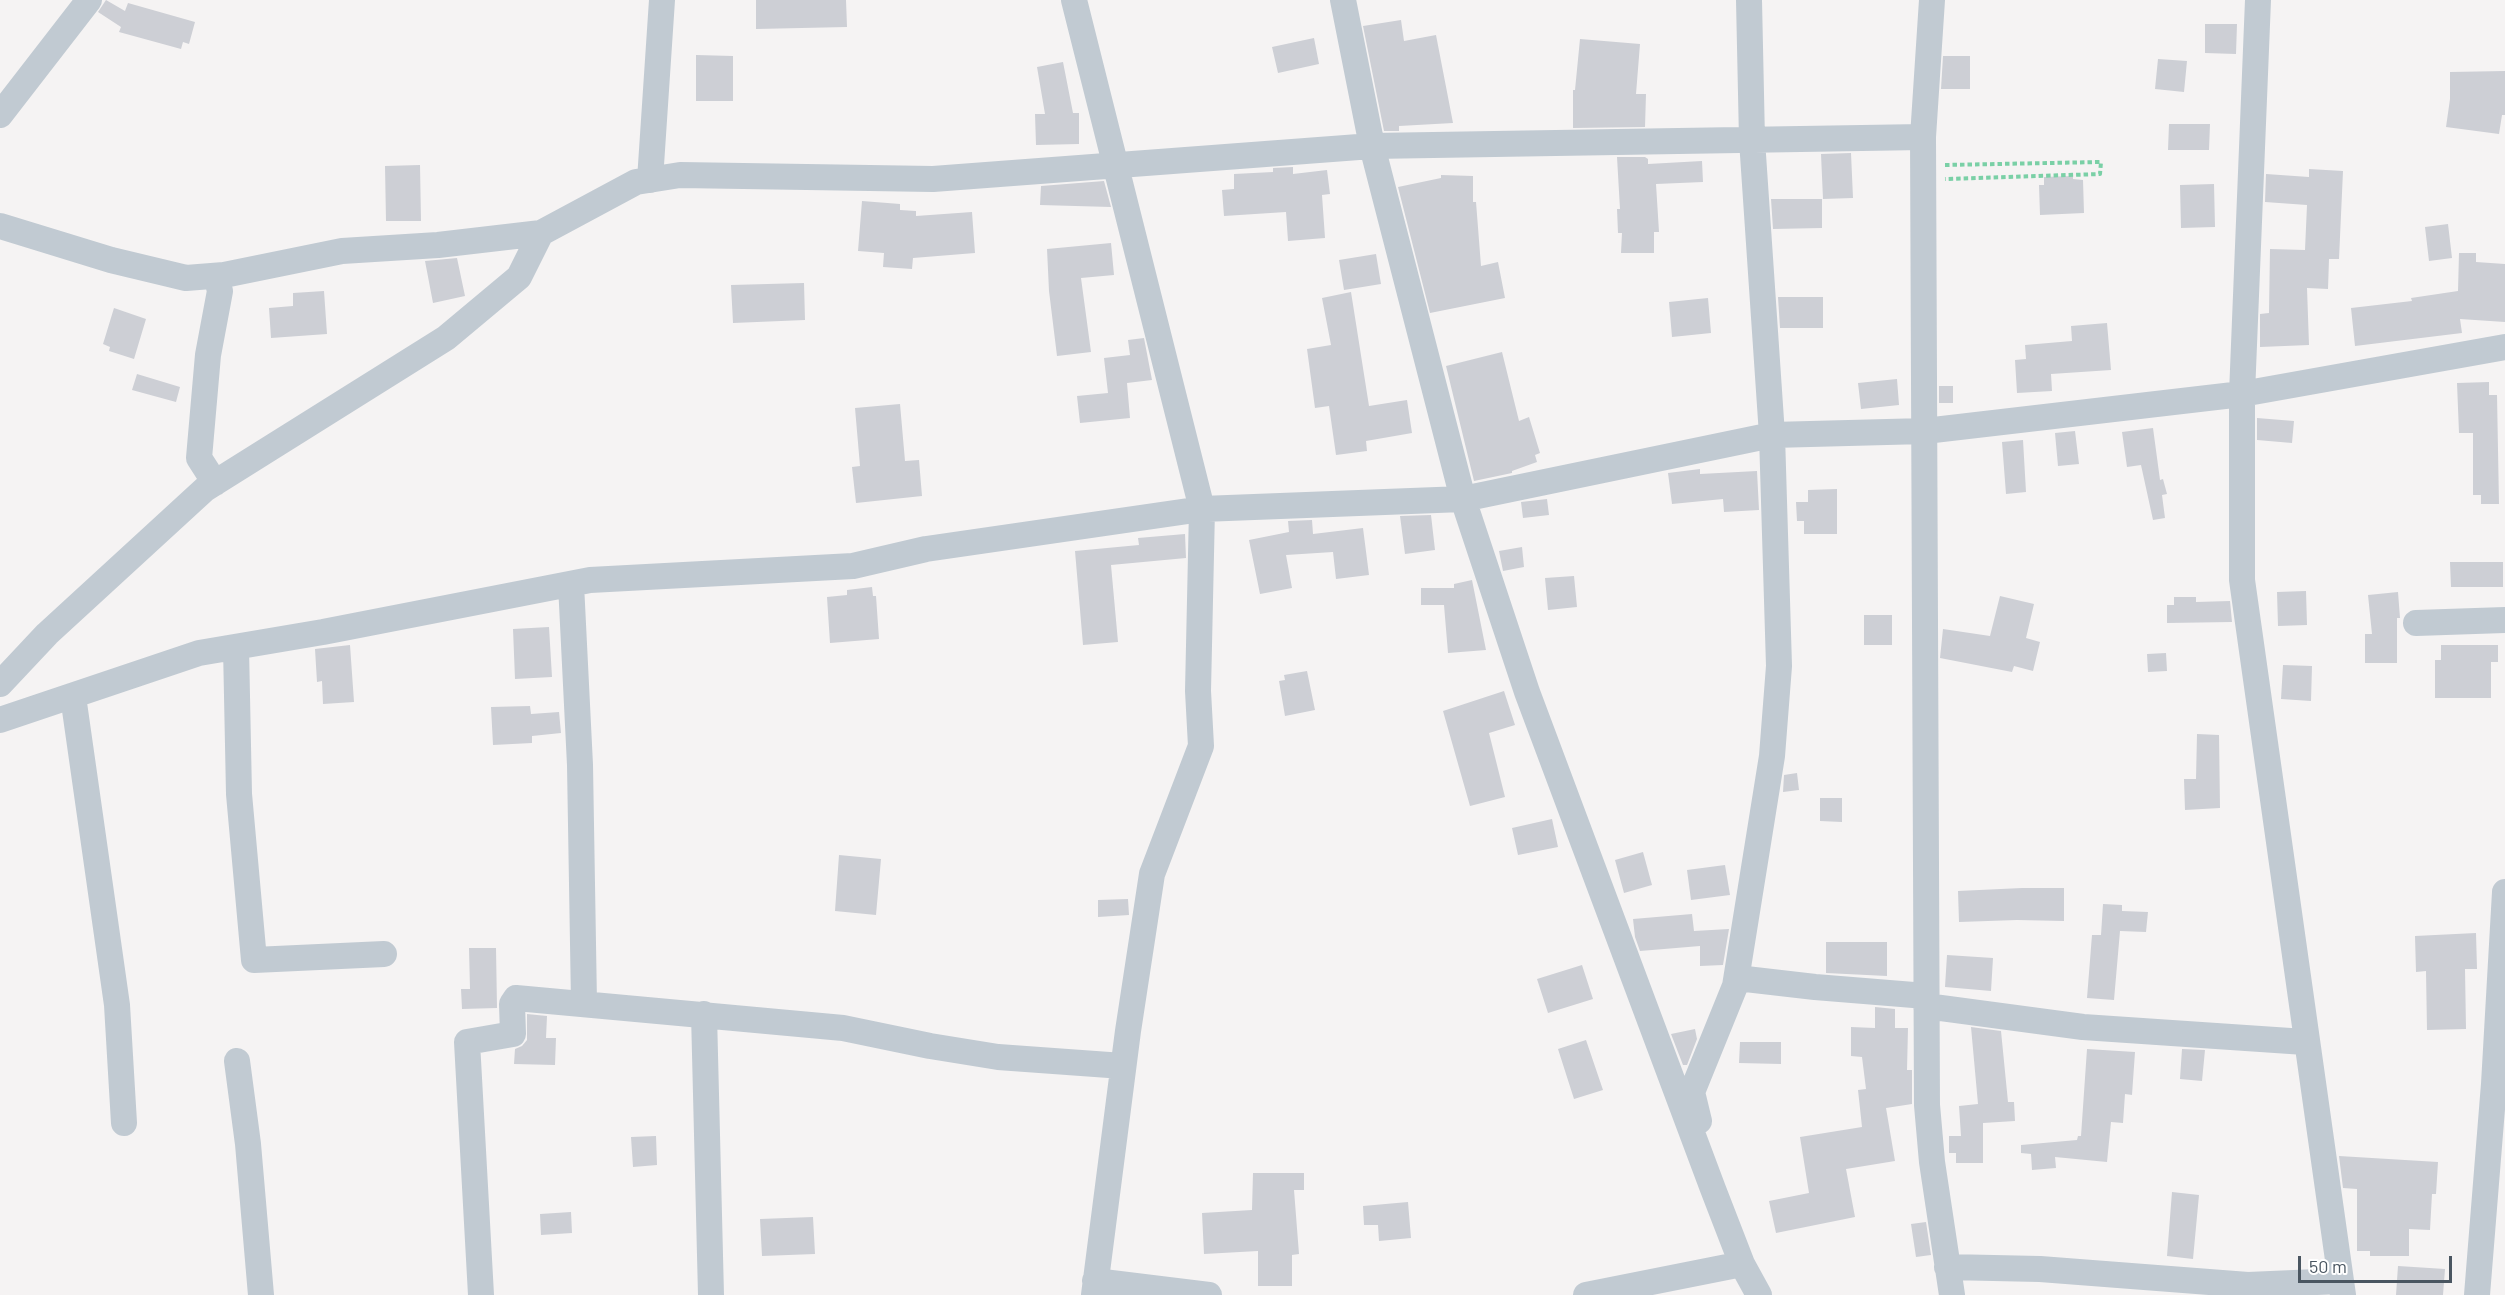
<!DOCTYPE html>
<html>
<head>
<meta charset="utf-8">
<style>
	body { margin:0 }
	#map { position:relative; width:2505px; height:1295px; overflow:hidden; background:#f5f3f3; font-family:Barlow,sans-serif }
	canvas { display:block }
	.scale { position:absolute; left:2298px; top:1256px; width:154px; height:27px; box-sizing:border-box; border:3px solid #4a5661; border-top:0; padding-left:8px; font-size:18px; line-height:21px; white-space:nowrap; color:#4a5661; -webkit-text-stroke:4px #fff; paint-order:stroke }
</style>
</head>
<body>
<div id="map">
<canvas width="2505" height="1295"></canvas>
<div class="scale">50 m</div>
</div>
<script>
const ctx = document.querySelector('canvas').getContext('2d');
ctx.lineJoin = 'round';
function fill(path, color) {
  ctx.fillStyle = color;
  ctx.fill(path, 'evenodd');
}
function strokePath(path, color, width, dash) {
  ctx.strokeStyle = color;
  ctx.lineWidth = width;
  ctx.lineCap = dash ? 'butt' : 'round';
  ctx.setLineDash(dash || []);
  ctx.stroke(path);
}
fill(new Path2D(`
	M106,0L125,11L128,3L195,22L189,44L183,42L181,49L119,32L121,27L98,12Z
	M756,0H846L847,27L756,29Z
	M1401,20L1404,41L1436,35L1453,123L1399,126V131H1384L1363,26Z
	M2205,24H2237L2236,54L2205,53Z
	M1314,38L1319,64L1278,73L1272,47Z
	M1580,39L1640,44L1636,94H1646L1645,127L1573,128V90H1575Z
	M696,55L733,56V101H696Z
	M1943,56H1970V89H1941Z
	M2158,59L2187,61L2184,92L2155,89Z
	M1063,62L1073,113H1079V144L1036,145L1035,114H1045L1037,67Z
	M2505,71V115H2502L2499,134L2446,127L2450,99V72Z
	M2169,124H2210L2209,150H2168Z
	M1851,153L1853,198L1823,199L1821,154Z
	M1617,157H1645L1648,159V164L1702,161L1703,182L1656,184L1659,232H1654V253H1621L1622,233H1618L1617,209H1620Z
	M420,165L421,221H386L385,166Z
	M1293,167V174L1327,170L1330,194L1322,195L1325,238L1288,241L1286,212L1224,216L1222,190L1234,189V174L1273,172V168Z
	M2309,169L2343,171L2339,259H2329L2328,289L2307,288L2309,345L2260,347V314L2269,313L2270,249L2305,250L2307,205L2265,202L2266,174L2309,177Z
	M1441,175L1473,176V202H1476L1481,266L1498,262L1505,298L1430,313L1398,187L1441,178Z
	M2073,176V179L2083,180L2084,213L2040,215L2039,185H2044V177Z
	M1104,181L1111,207L1040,205L1041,186Z
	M2214,184L2215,227L2181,228L2180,185Z
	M1771,199H1822V228L1773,229Z
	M862,201L900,204V210L916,211V216L972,212L975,253L913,258L912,269L883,267L884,253L858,251Z
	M2448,224L2452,258L2429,261L2425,227Z
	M1111,243L1114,275L1081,278L1091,352L1057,356L1049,291L1047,249Z
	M2459,253H2476V262L2505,264V322L2460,319L2462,333L2355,346L2351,308L2412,301L2411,298L2458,291Z
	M1376,254L1381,284L1344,290L1339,260Z
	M457,258L465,296L433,303L425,261Z
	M804,283L805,320L733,323L731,285Z
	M324,291L327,334L271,338L269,308L293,306V293Z
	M1351,292L1369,406L1407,400L1412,433L1366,441L1367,451L1336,455L1329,406L1315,408L1307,349L1331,345L1322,298Z
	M1778,297H1823V328H1780Z
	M1708,298L1711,333L1672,337L1669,302Z
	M114,308L146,319L134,359L109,351L110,347L103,344Z
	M2107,323L2111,370L2051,374L2052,391L2017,393L2015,360L2026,359L2025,345L2072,341L2071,326Z
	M1144,338L1152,380L1127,383L1130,418L1080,423L1077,396L1108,393L1104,358L1130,355L1128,340Z
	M1502,352L1519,421L1529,417L1540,453L1535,455L1537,462L1512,471V473L1474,481L1446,366Z
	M137,374L180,387L176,402L132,390Z
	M1897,379L1899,405L1861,409L1858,383Z
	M2489,382V395H2497L2499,504H2481V495H2473V433H2459L2457,383Z
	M1939,386H1953V403H1939Z
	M900,404L905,461L919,460L922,496L856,503L852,467L860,466L855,408Z
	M2257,418L2294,421L2292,443L2257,440Z
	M2153,428L2160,480L2163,479L2167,494L2162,495L2165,518L2153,520L2141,465L2127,467L2122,432Z
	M2075,431L2079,464L2058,466L2055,433Z
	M2023,440L2026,492L2006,494L2002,442Z
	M1700,469V474L1757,471L1759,510L1724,512L1723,499L1672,504L1668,473Z
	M1837,489V534H1804V521H1797L1796,502H1808V490Z
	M1547,499L1549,515L1523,518L1521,502Z
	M1431,515L1435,550L1405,554L1400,516Z
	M1312,520L1313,534L1363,528L1369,575L1336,579L1333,552L1286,555L1292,588L1260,594L1249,540L1289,532L1288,521Z
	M1185,534L1186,558L1111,565L1118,642L1083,645L1075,551L1139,545L1138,538Z
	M1522,547L1524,567L1503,571L1499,551Z
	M2450,562H2503V587H2451Z
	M1574,576L1577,607L1548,610L1545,578Z
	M1472,580L1486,650L1448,653L1444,605H1421V588H1454V584Z
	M872,587L873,596H876L879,639L830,643L827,597L847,595V590Z
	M2306,591L2307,625L2278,626L2277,592Z
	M2398,592L2400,618H2397V663H2365V634H2372L2368,595Z
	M2000,596L2034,604L2026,638L2040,642L2033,671L2014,666L2012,672L1940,658L1943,629L1990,636Z
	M2174,597H2196V602L2230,601L2232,622L2167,623V605H2174Z
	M1864,615H1892V645H1864Z
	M549,627L552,677L515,679L513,629Z
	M350,645L354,702L323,704L322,681L317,682L315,649Z
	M2441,645H2498V662H2491V698H2435V660H2441Z
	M2166,653L2167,671L2148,672L2147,654Z
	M2283,665L2312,666L2311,701L2281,699Z
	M1307,671L1315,710L1285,716L1279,681L1285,680L1284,675Z
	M1504,691L1515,725L1489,733L1505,797L1470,806L1443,711Z
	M530,706L531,714L559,712L561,733L532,736V743L493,745L491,707Z
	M2197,734L2219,735L2220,808L2185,810L2184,779H2196Z
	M1797,773L1799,790L1783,792L1784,775Z
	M1820,798H1842V822L1820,821Z
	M1552,819L1558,847L1518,855L1512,828Z
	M1643,852L1652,885L1624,893L1615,860Z
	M839,855L881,859L876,915L835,911Z
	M1725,865L1730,895L1691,900L1687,870Z
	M2022,888H2064V921L2017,920L1959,922L1958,891Z
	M1128,899L1129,915L1098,917V900Z
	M2103,904L2122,905V911L2148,912L2146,932L2120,931L2114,1000L2087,998L2092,935H2101Z
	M1692,914L1694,931L1729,929L1723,965L1700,966V946L1640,951L1635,937L1633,919Z
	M2476,933L2477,969H2465L2466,1029L2427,1030L2426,971L2416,972L2415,936Z
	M1826,942H1887V976L1826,973Z
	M469,948H496L497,1008L462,1009L461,989H470Z
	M1947,955L1993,958L1991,991L1945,987Z
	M1582,965L1593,999L1548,1013L1537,979Z
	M1875,1007L1895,1009V1028H1908L1907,1070H1912V1104L1886,1108L1895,1161L1846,1169L1855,1217L1776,1233L1769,1201L1809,1193L1800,1137L1862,1127L1858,1090L1866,1089L1862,1057L1851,1056V1027L1875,1028Z
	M527,1014L547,1016L546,1038H556L555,1065L514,1064L515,1049L522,1046L527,1040Z
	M1971,1027L2001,1031L2008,1102H2014L2015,1121L1983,1123V1163H1956V1153H1949V1136H1961L1959,1106L1978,1104Z
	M1695,1029L1697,1039L1687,1065H1683L1671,1034Z
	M1586,1040L1603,1090L1574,1099L1558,1049Z
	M1740,1042H1781V1064L1739,1063Z
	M2087,1049L2135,1052L2132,1095L2125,1094L2123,1123L2111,1122L2107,1162L2055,1157L2056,1168L2032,1170L2031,1154L2021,1153V1145L2077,1140L2078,1136H2081Z
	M2182,1049L2205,1050L2202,1081L2180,1079Z
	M656,1136L657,1165L633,1167L631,1137Z
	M2339,1156L2438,1162L2436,1194H2432L2430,1230L2409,1229V1256H2370V1251H2357V1189L2343,1188Z
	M1253,1173H1304V1190H1294L1299,1254L1292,1255V1286H1258V1251L1204,1254L1202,1213L1252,1210Z
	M2172,1192L2199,1195L2193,1259L2167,1256Z
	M1408,1202L1411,1238L1379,1241L1378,1225H1364L1363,1206Z
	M571,1212L572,1233L541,1235L540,1214Z
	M813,1217L815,1254L762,1256L760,1219Z
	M1926,1222L1931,1255L1916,1257L1911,1224Z
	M2398,1266L2445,1269L2443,1295H2396Z`), '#cdcfd5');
strokePath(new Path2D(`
	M1945,165L2101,162L2100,174L1945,179`), '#7ad0a6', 4, [4.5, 3]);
strokePath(new Path2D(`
	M1074,0L1202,509L1198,691L1201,746L1152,874L1128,1031L1094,1295
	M1343,0L1372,146L1463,499L1527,692L1713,1189L1742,1264L1759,1295
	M1932,0L1923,137L1927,1105L1932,1162L1952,1295
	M2258,0L2242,394V580L2343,1295
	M0,115L89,0
	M650,180L662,0
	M0,226L111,260L186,278L224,275L342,251L438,245L541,233
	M215,483L199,458L208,355L220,291L216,276
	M571,584L580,765L584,1003
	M2416,623L2505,620
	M236,647L239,794L254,960L384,954
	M0,684L47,634L205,489L446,338L519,277L541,233L636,182L680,175L933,179L1372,146L1923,137
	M73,696L117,1005L124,1123
	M0,720L199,653L323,632L590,580L853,566L926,549L1202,509L1463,499L1772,435L1925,431L2242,394L2505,347
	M1737,978L1815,987L1926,996
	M1926,1006L2083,1027L2305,1042
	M704,1014L711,1295
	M237,1061L248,1144L261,1295
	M1699,1121L1692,1092L1735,986L1772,756L1779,666L1772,435L1752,140L1749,0
	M1947,1267L2040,1269L2248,1285L2340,1281
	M1095,1281L1209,1295
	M481,1295L467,1042L513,1034L512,1004L516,998L843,1028L930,1046L998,1057L1123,1066
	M1586,1295L1742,1264
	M2477,1295L2494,1084L2505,892`), '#c1cad2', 26);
</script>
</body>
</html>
